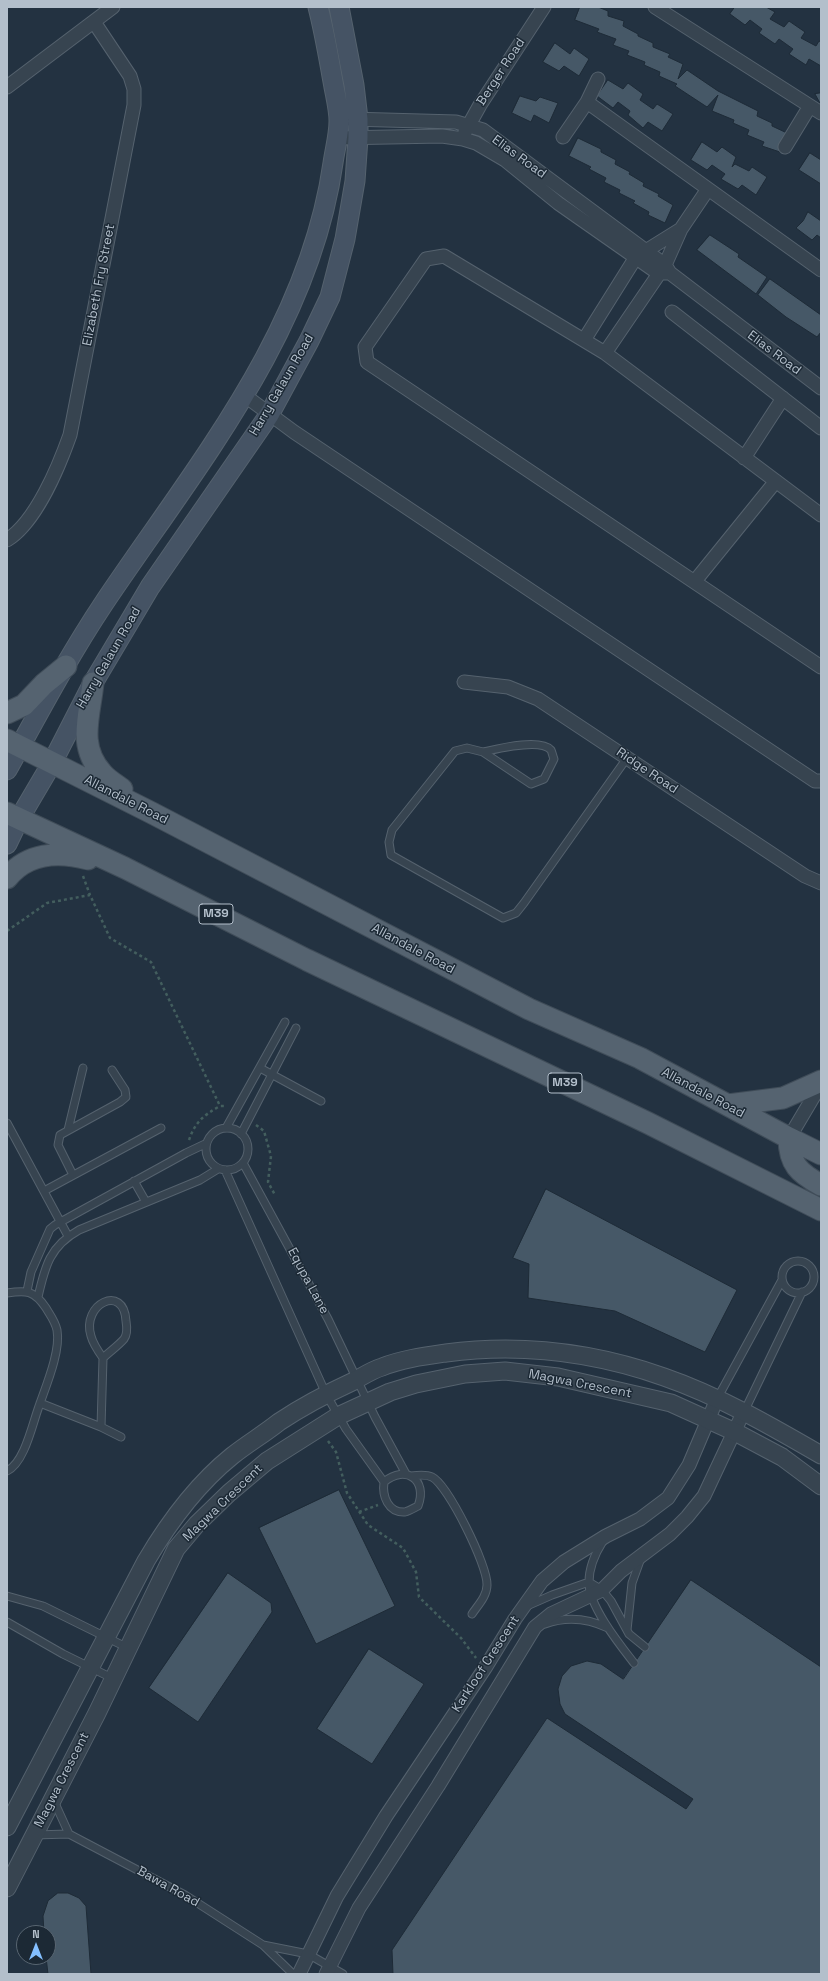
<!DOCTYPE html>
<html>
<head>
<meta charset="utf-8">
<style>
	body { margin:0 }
	#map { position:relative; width:828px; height:1981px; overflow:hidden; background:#233241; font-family:"Space Grotesk",sans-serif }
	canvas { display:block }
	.frame { position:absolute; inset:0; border:8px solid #b3bfcb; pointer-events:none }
	.north { position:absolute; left:16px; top:1925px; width:40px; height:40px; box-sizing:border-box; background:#1c2935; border:1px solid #586571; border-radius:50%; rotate:0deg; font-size:11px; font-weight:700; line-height:16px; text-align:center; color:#b3bfcb }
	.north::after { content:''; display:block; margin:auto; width:14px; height:18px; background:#84bfff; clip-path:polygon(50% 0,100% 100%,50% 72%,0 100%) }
</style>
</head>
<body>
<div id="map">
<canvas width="828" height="1981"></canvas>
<div class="frame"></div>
<div class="north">N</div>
</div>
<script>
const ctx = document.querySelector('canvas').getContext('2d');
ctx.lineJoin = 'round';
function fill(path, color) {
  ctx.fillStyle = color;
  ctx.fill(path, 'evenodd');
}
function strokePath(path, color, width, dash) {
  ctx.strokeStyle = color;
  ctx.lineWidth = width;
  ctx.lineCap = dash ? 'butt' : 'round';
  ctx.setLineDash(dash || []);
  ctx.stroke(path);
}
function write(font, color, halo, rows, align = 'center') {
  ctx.font = font + ' "Space Grotesk",sans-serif';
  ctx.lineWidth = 3;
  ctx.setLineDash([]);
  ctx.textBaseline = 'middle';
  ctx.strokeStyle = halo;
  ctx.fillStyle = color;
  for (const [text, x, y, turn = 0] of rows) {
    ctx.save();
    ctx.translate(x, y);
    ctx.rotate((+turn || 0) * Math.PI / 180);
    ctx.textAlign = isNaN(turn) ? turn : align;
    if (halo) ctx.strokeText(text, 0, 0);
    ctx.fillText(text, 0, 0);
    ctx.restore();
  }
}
const building = new Path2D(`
	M580,7H598L608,11V16L624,21L623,26L638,34V36L653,43V47L670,54L668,57L683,64L678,79L687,70L718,91L758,111L757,116L772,123V126L787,133L780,152L762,146L764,142L747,135L749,130L733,123L734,120L712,111L718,95L707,107L675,86L677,84L659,76L660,72L644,65L645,62L627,55L629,51L613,45L616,39L597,32L599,29L575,20Z
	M735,7H766L775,12L770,19L784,27L789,21L805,32L801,38L816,46L819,41L821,42V66L809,59L806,65L789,54L793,49L779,39L775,44L759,33L762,29L750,20L745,25L730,14Z
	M555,43L570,54L574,48L589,59L579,76L564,66L559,71L543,62Z
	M608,80L623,89L628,83L643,94L640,100L653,109L657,104L673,114L662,131L648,122L643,128L628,115L630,111L618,102L613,108L597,96Z
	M821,93V110V105L815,94Z
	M520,96L536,101L540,97L558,103L549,123L534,115L531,122L512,113Z
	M578,138L601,149V152L616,160L615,164L630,172L629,174L644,183L643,186L659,194L658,196L673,205L665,223L648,215L649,212L633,203L635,201L619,193L620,190L604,182L606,178L589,169L591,167L569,156Z
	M702,142L717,152L722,147L736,157L732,167L735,164L749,171L752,167L767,177L756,195L742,185L738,189L721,179L725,174L712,165L707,170L691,160Z
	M810,153L821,160V184L799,170Z
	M808,212L821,221V238L817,235L812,240L796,228L803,221Z
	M710,235L739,254L738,257L767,277L756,294L697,250Z
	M770,279L821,315V332L817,337L786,317L758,295Z
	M546,1189L737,1290L705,1352L615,1311L528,1298L529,1264L513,1258Z
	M339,1490L395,1606L316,1644L259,1528Z
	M228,1573L271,1603L272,1612L198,1722L149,1688Z
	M691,1580L821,1667V1974H393L392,1950L547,1718L686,1809L693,1799L565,1714L560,1704L558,1689L562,1676L571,1666L587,1661L601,1664L623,1679Z
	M369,1649L424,1684L372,1764L317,1729Z
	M58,1893H68L79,1898L86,1906L91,1974H48L46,1957H48V1933H44L43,1916L48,1901Z`);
fill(building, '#465867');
strokePath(building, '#1e2b37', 1);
const service = new Path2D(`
	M483,752C497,749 540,738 551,750C552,752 553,757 554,759L544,779L531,784L483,752L467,748L455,751L392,830L389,842L391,855L503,918L516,913L524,903L627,758
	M260,1068L321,1101
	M7,1123L68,1236
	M206 1149a21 21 0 1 1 42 0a21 21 0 1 1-42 0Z
	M226,1128L285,1022
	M68,1130L83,1068
	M241,1134L296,1028
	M243,1163L328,1319L375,1417L406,1474
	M225,1170L326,1394L346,1429L384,1482C382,1496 388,1513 405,1512C409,1511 414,1508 418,1506C428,1480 406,1464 384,1482
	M73,1175L58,1145L60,1135L120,1102L126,1097L125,1090L112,1070
	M134,1181L146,1202
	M44,1191L161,1128
	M782 1277a16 16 0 1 1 32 0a16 16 0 1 1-32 0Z
	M27,1291L31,1272L50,1229L55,1225L186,1153L205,1144
	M7,1293C26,1290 34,1290 46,1308C50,1315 55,1321 57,1330C61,1352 45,1388 38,1409C32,1426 24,1463 7,1471
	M38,1297C45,1266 50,1246 79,1230L200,1180L218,1169
	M717,1399L782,1280
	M40,1403L101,1427L121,1437
	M744,1412L802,1292
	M101,1427L103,1358C109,1352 118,1346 124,1339C127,1335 127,1327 126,1321C124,1283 81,1304 91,1336C93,1344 98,1351 103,1358
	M411,1476C418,1475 426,1474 432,1477C448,1485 488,1566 487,1585C487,1596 478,1605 472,1614
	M603,1541C596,1552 589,1568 589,1582C588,1605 620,1645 634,1663
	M7,1596L43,1606L128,1648
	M527,1606L552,1595L589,1582L602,1590L611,1601L629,1634L645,1647
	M7,1622L63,1654L114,1679
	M545,1624C567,1616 587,1618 608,1628
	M627,1630L632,1583L641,1558
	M54,1801L69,1834
	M34,1835L69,1834L185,1895L263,1945L293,1974
	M263,1945L308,1954L343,1974`);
const minor = new Path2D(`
	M655,7L821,113
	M7,87L113,7
	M587,102L821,270
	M350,119L456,122L483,130L665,265L670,273L821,388
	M465,132L480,105L544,7
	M563,137L587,102L598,79
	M337,138L442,136L463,139L476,143L505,160L558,203L658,273H670
	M785,147L810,106
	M672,312L821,428
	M584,340L636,257L681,229
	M605,353L665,265L681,229L708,189
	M244,395L294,432L815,781H821
	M744,458L783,398
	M821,515L605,353L444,256L426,259L365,347L367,362L821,667
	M7,540C36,522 59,466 70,435L134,105V89L130,76L94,22
	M695,581L776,481
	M464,682L508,687L538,699L805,876L821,883
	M789,1138L821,1084
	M299,1974L337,1896L386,1816L485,1668L515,1619L542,1581L564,1562L606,1536L640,1519L668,1498L689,1465L717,1399
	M326,1974L359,1908L438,1786L535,1627L551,1614L602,1590L621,1571L670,1534L687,1517L704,1496L743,1413`);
const tertiary = new Path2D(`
	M7,1827L146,1561C169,1522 196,1485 232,1456C247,1444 264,1434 279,1422C303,1406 328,1393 354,1381C363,1376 372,1370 382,1367C402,1359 425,1356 446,1353C522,1343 593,1352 664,1377C719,1396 771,1426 821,1455
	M7,1888L97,1713L176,1549L197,1524L229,1493L267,1461L338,1416L390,1392L416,1384L465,1374L505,1371L558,1377L671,1403L735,1432L782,1457L821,1486`);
const secondary = new Path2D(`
	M7,770C38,714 68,657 104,603C196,466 309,332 333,163C335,149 339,135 339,121C339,110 336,98 334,87C329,60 325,34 318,7
	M7,844L19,819L52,763L93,683L150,587L269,415L309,341L330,297L345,239L355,181L358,138V119L354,85L339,7`);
const primary = new Path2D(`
	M93,683C90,716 77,745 102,773C107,779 115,784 122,789
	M7,713L24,705L44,684L66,666
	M7,740L152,813L529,1009L640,1058L789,1138L821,1154
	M7,813L125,868L307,960L648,1123L821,1210
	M7,878C27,853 58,851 88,859
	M728,1105L783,1098L821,1081
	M789,1138C789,1164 799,1173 821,1185`);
strokePath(service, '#55626e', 9);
strokePath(minor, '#55626e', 15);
strokePath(tertiary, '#55626e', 19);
strokePath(secondary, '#55626e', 21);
strokePath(primary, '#404d59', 23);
strokePath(new Path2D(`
	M83,876L90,895
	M7,931L47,903L90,895L110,938L151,962L220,1106H226
	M256,1125L264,1131L271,1156L268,1182L275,1195
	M189,1140C195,1122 204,1115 220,1106
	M328,1441L336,1452L347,1493L368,1525L403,1548L416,1572L419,1597L461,1638L476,1658
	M359,1512L378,1505`), '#435e5e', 2.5, [3, 3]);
strokePath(service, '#374450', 7);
strokePath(minor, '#374450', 13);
strokePath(tertiary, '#374450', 17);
strokePath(secondary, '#455364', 19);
strokePath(primary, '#556370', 21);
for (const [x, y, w] of [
	[216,914,34],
	[565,1083,34]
]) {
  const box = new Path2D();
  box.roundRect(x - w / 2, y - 10, w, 20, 3);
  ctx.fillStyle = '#1c2935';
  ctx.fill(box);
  strokePath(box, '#b3bfcb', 1);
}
write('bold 12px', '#b3bfcb', null, [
	["M39",216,914],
	["M39",565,1083]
]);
write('13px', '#b3bfcb', '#1c2935', [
	["Berger Road",501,72,-57],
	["Elias Road",519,157,36],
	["Elizabeth Fry Street",99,285,-79],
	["Elias Road",774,353,37],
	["Harry Galaun Road",282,385,-60],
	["Harry Galaun Road",109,658,-60],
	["Ridge Road",647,771,34],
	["Allandale Road",126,800,27],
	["Allandale Road",413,949,28],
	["Allandale Road",703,1093,28],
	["Equpa Lane",308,1281,62],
	["Magwa Crescent",580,1384,11],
	["Magwa Crescent",223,1503,-44],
	["Karkloof Crescent",486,1664,-57],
	["Magwa Crescent",62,1780,-63],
	["Bawa Road",168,1887,29]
]);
</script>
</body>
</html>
